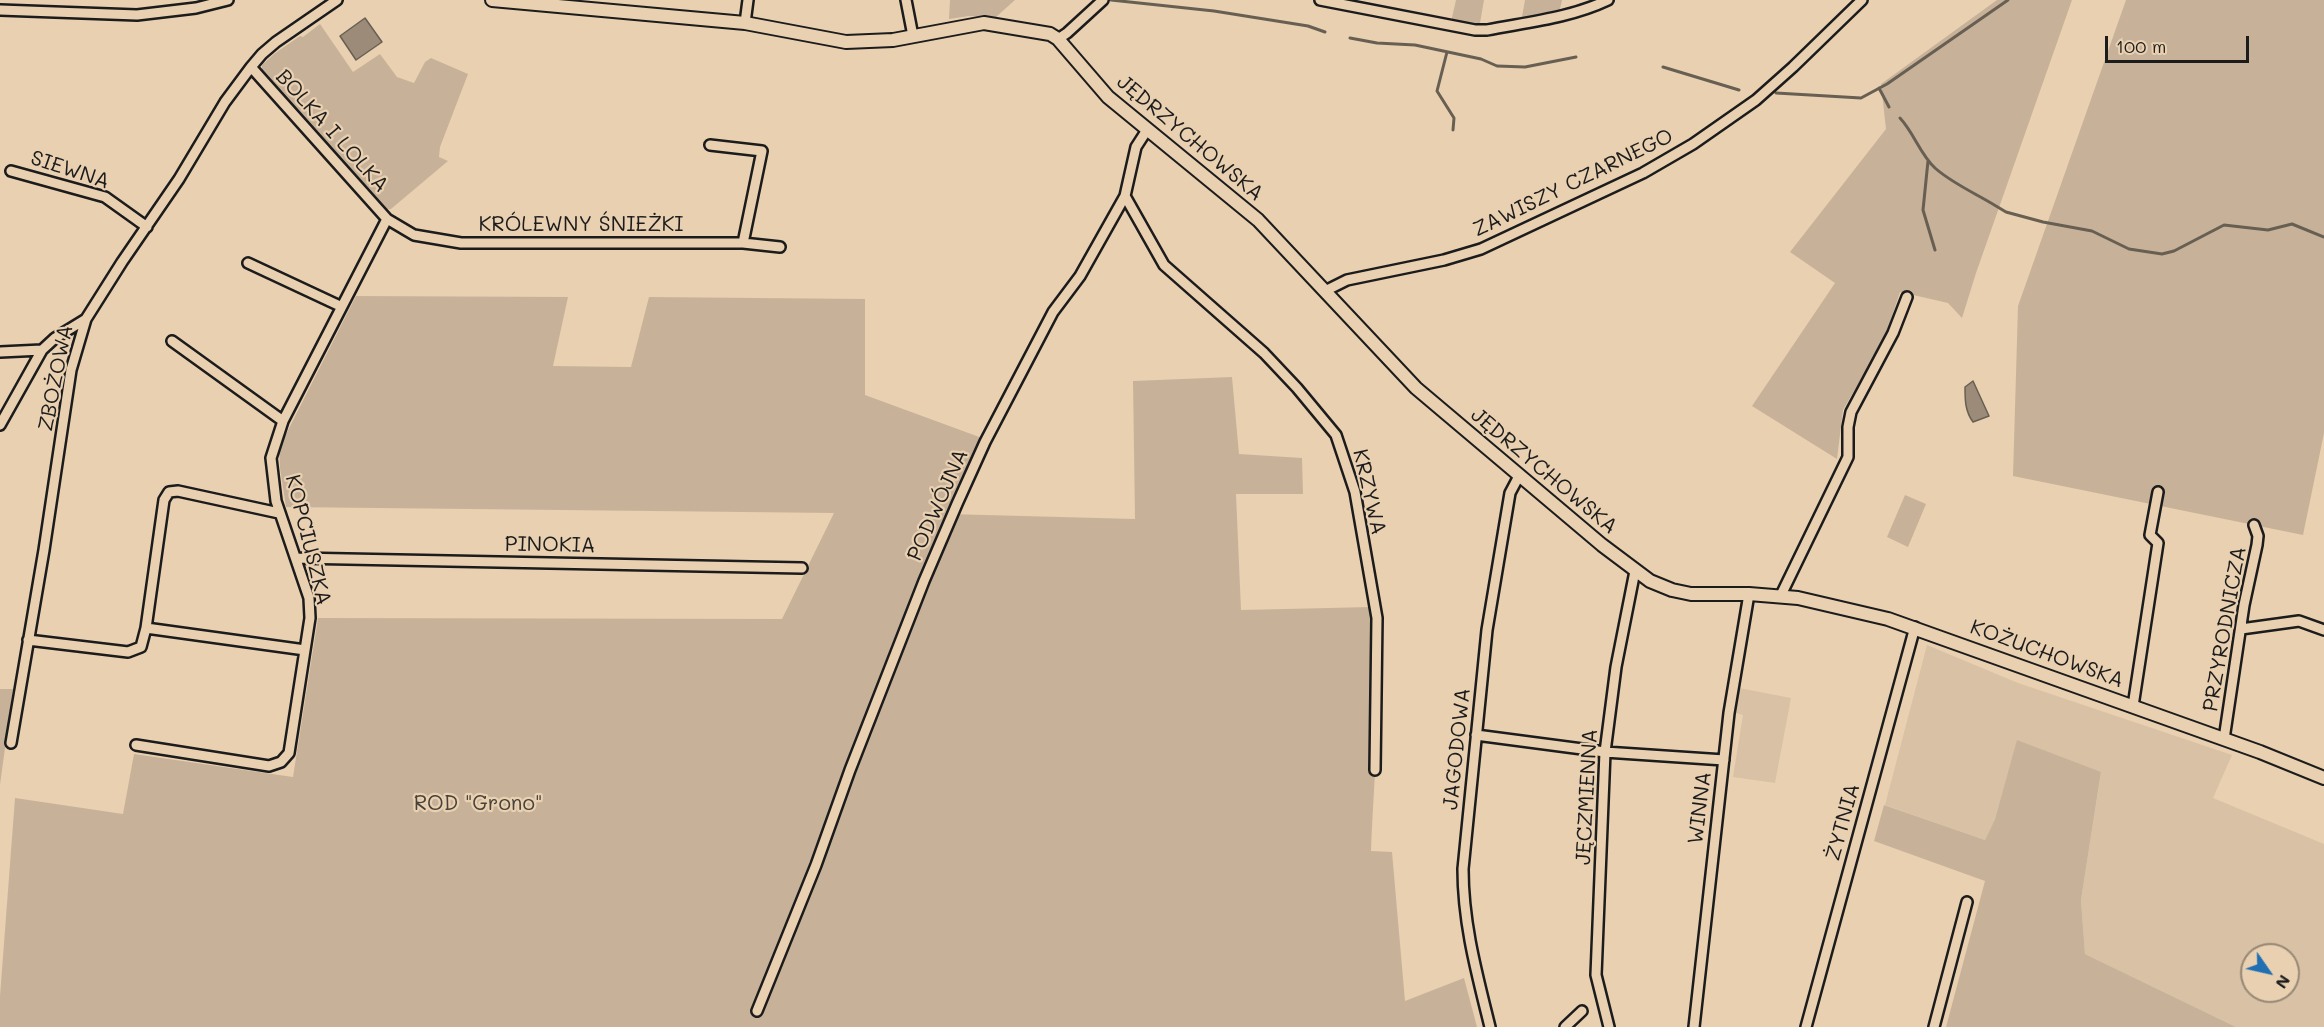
<!DOCTYPE html>
<html>
<head>
<meta charset="utf-8">
<style>
	body { margin:0 }
	#map { position:relative; width:2324px; height:1027px; overflow:hidden; background:#e9d0b1; font-family:Mali,sans-serif }
	canvas { display:block }
	.north { position:absolute; left:2240px; top:943px; width:60px; height:60px; box-sizing:border-box; background:#e9d0b1; border:2px solid #978875; border-radius:50%; rotate:124deg; font-size:16px; font-weight:700; line-height:24px; text-align:center; color:#1c1c1c }
	.north::after { content:''; display:block; margin:auto; width:21px; height:27px; background:#1f6fb2; clip-path:polygon(50% 0,100% 100%,50% 72%,0 100%) }
	.scale { position:absolute; left:2105px; top:36px; width:144px; height:27px; box-sizing:border-box; border:3px solid #1c1c1c; border-top:0; padding-left:8px; font-size:18px; line-height:21px; white-space:nowrap; color:#1c1c1c; -webkit-text-stroke:4px #e9d0b1; paint-order:stroke }
</style>
</head>
<body>
<div id="map">
<canvas width="2324" height="1027"></canvas>
<div class="north">N</div>
<div class="scale">100 m</div>
</div>
<script>
const ctx = document.querySelector('canvas').getContext('2d');
ctx.lineJoin = 'round';
function fill(path, color) {
  ctx.fillStyle = color;
  ctx.fill(path, 'evenodd');
}
function strokePath(path, color, width, dash) {
  ctx.strokeStyle = color;
  ctx.lineWidth = width;
  ctx.lineCap = dash ? 'butt' : 'round';
  ctx.setLineDash(dash || []);
  ctx.stroke(path);
}
function write(font, color, halo, rows, align = 'center') {
  ctx.font = font + ' Mali,sans-serif';
  ctx.lineWidth = 4.5;
  ctx.setLineDash([]);
  ctx.textBaseline = 'middle';
  ctx.strokeStyle = halo;
  ctx.fillStyle = color;
  for (const [text, x, y, turn = 0] of rows) {
    ctx.save();
    ctx.translate(x, y);
    ctx.rotate((+turn || 0) * Math.PI / 180);
    ctx.textAlign = isNaN(turn) ? turn : align;
    if (halo) ctx.strokeText(text, 0, 0);
    ctx.fillText(text, 0, 0);
    ctx.restore();
  }
}
fill(new Path2D(`
	M1927,645L2018,683L2232,755L2213,798L2324,844V1027H2236L2085,954L2081,900L2101,773L2018,741L1995,819L1985,840L1885,805ZM2252,955H2288V991H2252Z
	M1739,688L1791,698L1775,783L1733,777L1743,715L1736,713Z`), '#d8c1a5');
fill(new Path2D(`
	M950,0H1015L996,17L969,16L949,19Z
	M1456,0H1484L1480,23L1451,22Z
	M1525,0H1562L1559,13L1522,17Z
	M1997,0H2072L1976,273L1962,318L1948,303L1900,292L1885,337L1843,410L1837,459L1752,406L1835,283L1790,252L1886,129L1881,84Z
	M2126,0H2324V433L2303,535L2013,476L2018,306Z
	M320,24L353,72L380,54L397,77L414,83L425,62L431,58L468,74L440,147L439,157L448,161L391,209L383,210L262,72V65L274,54L300,36L303,37Z
	M356,296L568,297L553,366L631,367L649,297L865,299V395L982,438L948,514L1135,519L1133,381L1232,377L1239,454L1302,458L1303,494H1236L1241,610L1372,607C1384,687 1374,771 1371,851L1392,852L1405,1001L1464,978L1477,1027H0V996L15,798L123,814L134,754L293,777L318,618L782,619L834,513L286,507L280,468L279,448Z
	M1905,495L1926,504L1908,547L1887,537Z
	M0,689H13L0,785Z
	M2017,740L2101,772L2081,900L2085,954L2236,1027H1946L1985,881L1874,841L1884,805L1985,840L1995,819Z`), '#c7b299');
const water = new Path2D(`
	M365,18L382,42L356,60L340,36Z
	M1973,381L1989,416L1973,422C1965,411 1965,400 1965,387Z`);
fill(water, '#9b8b78');
strokePath(water, '#685f53', 1.5);
strokePath(new Path2D(`
	M1111,0L1214,11L1308,26L1325,32
	M1350,38L1377,43L1415,45L1481,59L1497,66L1525,67L1576,57
	M1447,52L1437,91L1454,118L1453,130
	M1663,67L1739,90
	M1879,88L1889,107
	M1776,93L1861,98L1887,84L2008,0
	M1900,118C1914,133 1920,154 1935,168C1953,184 1977,194 1996,206L2006,212L2043,222L2092,231L2129,249L2162,254L2174,251L2224,225L2268,230L2292,224L2324,237
	M1928,161L1923,210L1935,250`), '#685f53', 3);
const minor = new Path2D(`
	M906,0L913,36
	M1320,0L1475,30H1487C1528,22 1570,18 1608,0
	M0,10L137,15L196,8L228,0
	M745,23L748,0
	M1058,39L1067,33L1103,0
	M251,67L387,219L414,235L461,243H743L780,247
	M710,145L762,151L743,243
	M11,171L105,197L147,227
	M1125,196L1164,265L1264,353L1297,388L1336,435L1355,492L1377,618L1375,770
	M248,263L340,306
	M1325,291L1347,280L1444,260L1481,249L1643,173L1693,144L1756,100L1793,67L1862,0
	M172,341L283,421
	M0,352L42,350
	M0,425L42,350L55,338L86,319
	M297,558L802,568
	M1781,595L1848,457V427L1851,412L1893,333L1907,297
	M146,628L305,650
	M2241,629L2299,621L2324,630
	M28,640L128,652L141,647L146,628L164,500L169,492L178,491L279,513
	M2133,706L2158,543L2150,535L2158,492
	M1476,735L1605,752L1724,760
	M2224,739L2244,605L2257,545L2258,536L2254,525
	M11,743L44,550L71,370L86,319L122,262L179,179L225,102L251,67L262,54L276,42L337,0
	M136,745L269,766L281,762L289,753L310,618L309,598L276,501L271,458L283,421L387,219
	M757,1011L816,865L850,770L924,581L957,504L985,442L1053,312L1080,276L1125,196L1136,147L1147,130
	M1490,1027C1477,974 1463,924 1463,869L1487,630L1510,493L1519,476
	M1565,1027L1582,1011
	M1609,1027L1596,975L1605,752L1616,667L1635,571
	M1694,1027L1729,713L1749,594
	M1806,1027L1915,627
	M1934,1027L1967,902`);
const major = new Path2D(`
	M492,0L745,23L846,42L893,40L984,23L1050,34L1058,39L1108,97L1258,220L1416,388L1602,545L1650,581L1672,590L1691,594H1749L1798,598L1888,619L2260,752L2324,778`);
strokePath(minor, '#1c1c1c', 14);
strokePath(major, '#1c1c1c', 16);
strokePath(minor, '#e9d0b1', 9);
strokePath(major, '#e9d0b1', 12);
write('21px', '#1c1c1c', '#e9d0b1', [
	["BOLKA I LOLKA",332,131,48],
	["JĘDRZYCHOWSKA",1190,138,40],
	["SIEWNA",70,170,18],
	["ZAWISZY CZARNEGO",1573,183,-26],
	["KRÓLEWNY ŚNIEŻKI",581,225],
	["ZBOŻOWA",56,378,-79],
	["JĘDRZYCHOWSKA",1544,471,40],
	["KRZYWA",1369,492,77],
	["PODWÓJNA",938,505,-66],
	["KOPCIUSZKA",308,540,76],
	["PINOKIA",550,545,1],
	["PRZYRODNICZA",2225,629,-80],
	["KOŻUCHOWSKA",2047,654,20],
	["JAGODOWA",1457,749,-84],
	["JĘCZMIENNA",1587,797,-87],
	["WINNA",1700,808,-83],
	["ŻYTNIA",1843,822,-75]
]);
write('21px', '#47423b', '#e9d0b1', [
	["ROD \"Grono\"",478,804]
]);
</script>
</body>
</html>
